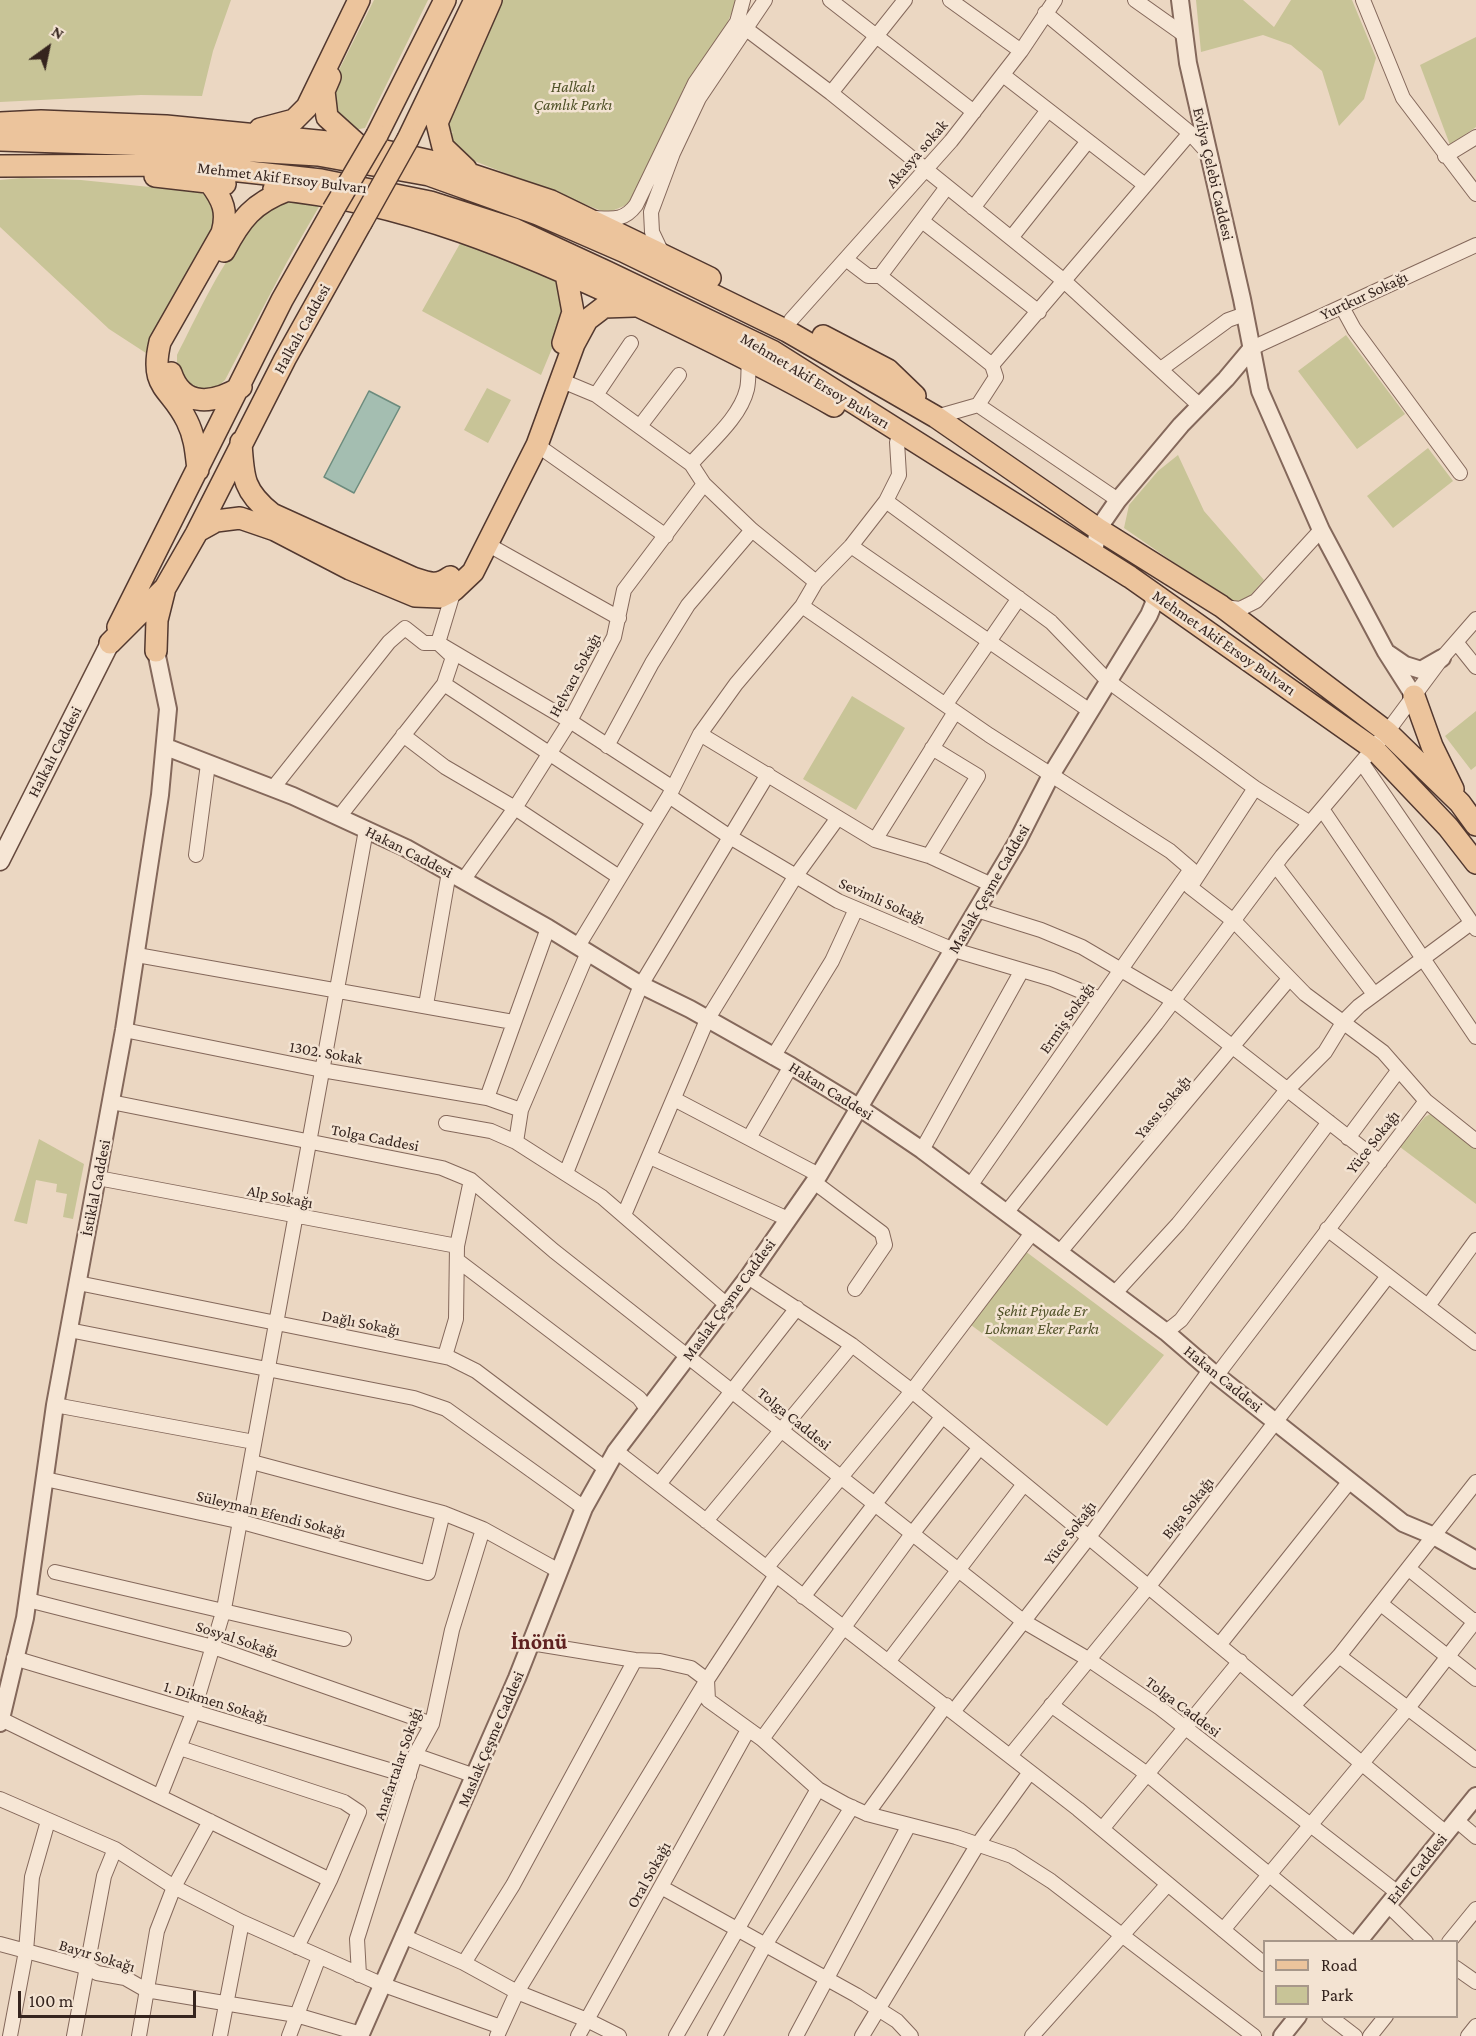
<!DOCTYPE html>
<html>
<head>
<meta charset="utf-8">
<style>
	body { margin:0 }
	#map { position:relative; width:1476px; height:2036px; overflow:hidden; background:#ebd7c2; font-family:"Crimson Pro",serif }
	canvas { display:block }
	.legend { position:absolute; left:1263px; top:1940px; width:195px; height:78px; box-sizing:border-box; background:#f3e3d2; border:2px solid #a7978a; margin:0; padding:8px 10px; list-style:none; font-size:18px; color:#35241e }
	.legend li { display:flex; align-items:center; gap:12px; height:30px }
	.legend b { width:30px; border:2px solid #a7978a }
	.north { position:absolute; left:18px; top:18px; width:60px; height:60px; -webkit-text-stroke:4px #f3e3d2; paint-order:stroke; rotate:33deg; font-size:16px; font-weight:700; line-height:24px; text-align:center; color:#35241e }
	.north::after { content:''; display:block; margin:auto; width:21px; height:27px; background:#35241e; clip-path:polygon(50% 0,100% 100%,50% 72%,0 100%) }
	.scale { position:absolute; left:18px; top:1991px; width:178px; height:27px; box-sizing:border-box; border:3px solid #35241e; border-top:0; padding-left:8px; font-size:18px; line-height:21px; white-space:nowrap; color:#35241e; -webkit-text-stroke:4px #f3e3d2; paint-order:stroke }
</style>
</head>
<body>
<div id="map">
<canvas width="1476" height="2036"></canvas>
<ul class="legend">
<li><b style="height:8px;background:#ecc49c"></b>Road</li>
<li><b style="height:16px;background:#c8c497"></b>Park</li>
</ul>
<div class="north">N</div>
<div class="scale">100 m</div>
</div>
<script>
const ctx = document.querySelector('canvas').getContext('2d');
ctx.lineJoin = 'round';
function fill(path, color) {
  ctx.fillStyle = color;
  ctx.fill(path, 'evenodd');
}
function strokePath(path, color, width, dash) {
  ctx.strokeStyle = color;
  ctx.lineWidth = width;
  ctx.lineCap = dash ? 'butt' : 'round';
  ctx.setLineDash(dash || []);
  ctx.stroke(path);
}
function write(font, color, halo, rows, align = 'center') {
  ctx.font = font + ' "Crimson Pro",serif';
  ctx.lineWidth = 5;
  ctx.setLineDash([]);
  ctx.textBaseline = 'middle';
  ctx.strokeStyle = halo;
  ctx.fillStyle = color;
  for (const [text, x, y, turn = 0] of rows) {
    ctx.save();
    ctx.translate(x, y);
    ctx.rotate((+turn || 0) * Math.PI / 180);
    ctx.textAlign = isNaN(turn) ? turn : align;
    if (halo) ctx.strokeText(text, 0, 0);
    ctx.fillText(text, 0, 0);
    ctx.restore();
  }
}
fill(new Path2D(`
	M0,0H231L213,51L202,96L141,95L0,102Z
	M374,0H428L365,128L354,130L337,120L329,90Z
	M501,0H737L725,28L685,86L631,203L607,213L464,157L452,149L447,134L454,132L447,131L450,103Z
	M1196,0H1243L1274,27L1291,0H1352L1376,58L1364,99L1339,126L1322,71L1291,45L1263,35L1201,52Z
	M1476,37V127L1450,145L1420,65Z
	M22,178L81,180L199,192L209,197L219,217L149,355L109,329L0,227V180Z
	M290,202L320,205L287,262L225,380C211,394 203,391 186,385L177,366V355C199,314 242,210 290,202Z
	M462,240L557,279L570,305L541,375L422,311Z
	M1346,335L1405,414L1357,449L1298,371Z
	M487,388L511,400L488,443L464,430Z
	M1428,448L1453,481L1393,528L1367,496Z
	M1178,455L1204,511L1264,580L1241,606L1218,593L1124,528L1129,505L1158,471Z
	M852,696L905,728L856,810L803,779Z
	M1476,711V766L1471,770L1445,736Z
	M1432,1113L1476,1147V1204L1400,1147L1425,1117Z
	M39,1139L84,1164L73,1219L63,1217L67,1194L56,1192L57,1184L36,1180L27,1224L14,1221Z
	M1021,1248L1164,1355L1107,1426L971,1325Z`), '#c8c497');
const water = new Path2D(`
	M369,391L400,407L354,493L324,477Z`);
fill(water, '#a4beb1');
strokePath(water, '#6c8b7d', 1.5);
const minor = new Path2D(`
	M830,0L974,112
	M950,0L1021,51
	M1135,0L1183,34
	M1363,0L1403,98L1476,194
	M1045,13L1190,133L1208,153
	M737,22L831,93L1063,280L1199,405
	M1003,75L1145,185
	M831,93L905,0
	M1445,156L1476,137
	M973,208L1048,110
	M595,218C613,219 624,221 636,205L695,83L737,22L743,0
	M922,221L1039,312
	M1011,238L1088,141
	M662,253L652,232L651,212L673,153L699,98L765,0
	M847,260L868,276H880L992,365
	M880,276L947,187
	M1342,307L1354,329L1460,473
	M791,320L951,141L1021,51L1055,0
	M1252,348L1476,245
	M1161,369L1228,320L1245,314
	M560,380L596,395L691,464L704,484L752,530L816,582
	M596,395L631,343
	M978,405L1118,500
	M936,417L978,405L996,377L992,365L1190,133
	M640,426L679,375
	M537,445L666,536
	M691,464C710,442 740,418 747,389C749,380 748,370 749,361
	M886,501L1051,622L1108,681L1255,788L1310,823
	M487,544L619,618
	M851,546L1090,711
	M454,590L438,643L570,721L673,788
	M802,606L989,735L1170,851L1191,869L1190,887L1235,922L1305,994L1383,1052L1426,1101L1476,1141
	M1224,607L1240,609L1256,601L1321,530
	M1456,642L1476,667
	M444,684L652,821
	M946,704L1019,598
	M700,734L875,840L929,856L992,885
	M403,735L445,767L515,808L619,877
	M607,746L652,663L688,605L752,530
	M1362,763L1476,929
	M273,788L389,642L405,628L424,643H438L453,657L444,684L339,817
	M669,796L730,837L838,901L954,950L1052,979L1100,999
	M1322,809L1476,1037
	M875,840L955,712
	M196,855L208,764
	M929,856L978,776L932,748
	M1276,866L1374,994
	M464,879L515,808L570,721L614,637L624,590L704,484
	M1191,886L1255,788
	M977,910L1041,930L1082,947L1174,1001L1380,1162
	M578,946L669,796L700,734L736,684L802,606L816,582L851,546L886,501L899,475L897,442
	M588,952L521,1110L516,1142L602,1197L727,1305
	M137,955L513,1022
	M426,1005L449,872
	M124,1030L322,1070L487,1098L521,1110
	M773,1057L832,961L856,909
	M487,1098L548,928
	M674,1099L819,1175
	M111,1102L442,1168L471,1180L554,1251L1023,1621L1088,1659L1160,1708L1398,1893
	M446,1123L491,1131L516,1142
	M749,1138L791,1066
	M1348,1138L1398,1071
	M922,1150L1021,972
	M650,1157L788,1219
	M566,1173L641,985L768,774
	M98,1178L457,1246
	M814,1182L882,1233L885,1245L855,1289
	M970,1186L1191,869
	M1006,1213L1156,1024L1282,856L1387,732L1442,658L1476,619
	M624,1215L707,1020L795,877L837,819
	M1327,1229L1476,1343
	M1059,1253L1289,979
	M457,1260L639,1398L648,1410
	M748,1277L852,1345L912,1391L1446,1833
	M78,1283L450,1358L476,1371L606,1469
	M1114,1294L1178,1224L1286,1091L1325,1052L1344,1021L1359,1006L1471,923
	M1428,1306L1476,1240
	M69,1330L414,1398L446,1409L584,1508
	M1166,1332L1181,1320L1329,1122
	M445,1356L456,1319L457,1246L471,1180
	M1217,1375L1426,1101
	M55,1405L254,1442
	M616,1451L1078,1809L1264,1964
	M252,1462L443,1513L483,1529L559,1571
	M45,1479L242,1522L428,1573L443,1513
	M660,1483L797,1308
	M706,1521L852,1345
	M767,1567L912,1391L1032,1233
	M1409,1569L1476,1623
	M55,1572L344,1639
	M803,1597L942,1417
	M28,1600L213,1647L432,1724
	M1381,1604L1476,1679
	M531,1643L635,1660L660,1661L691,1668L707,1680L708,1700L762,1739L818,1789L845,1804L867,1814L956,1837L1012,1856L1051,1881L1254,2036
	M1220,1644L1350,1481
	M1339,1656L1476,1760
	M14,1658L409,1776
	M888,1662L1024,1484
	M1051,1705L1147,1774L1351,1942
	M1294,1705L1339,1656L1476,1482
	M953,1712L1089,1537L1210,1370
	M1,1719L330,1880
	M762,1739L912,1534L980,1447
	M180,1748L344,1802L359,1812L330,1880L297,1947
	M415,1755L475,1776
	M1010,1756L1149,1586L1388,1276
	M160,1796L193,1713L224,1609L366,830
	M0,1799L115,1849L174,1887L242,1922L381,1984L501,2027
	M867,1814L946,1705
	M1456,1820L1476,1837
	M1102,1829L1240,1661
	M661,1887L856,1995L897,2021L911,2036
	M1388,1905L1426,1942
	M1223,1930L1408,1708L1476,1620
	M403,1936L464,1963L517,1992L587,2020L619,2036
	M1449,1942L1476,1909
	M0,1944L89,1968L97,1973L125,1978L146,1990L296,2015L361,2034
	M464,1963L513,1885L635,1660
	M1456,1968L1476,1982
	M359,1975L357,1939L415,1755L432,1724L452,1630L483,1529
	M1329,2016L1355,2036
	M10,2036L26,1951L32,1877L48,1821
	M74,2036L104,1876L115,1849
	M139,2036L157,1931L174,1887L210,1821
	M220,2036L242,1922
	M289,2036L319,1957
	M497,2036L517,1992L707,1680L776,1575
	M578,2036L748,1730
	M676,2036L818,1789
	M715,2036L765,1945L852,1807
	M796,2036L909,1825
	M862,2036L978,1844L1030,1772
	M1032,2036L1168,1884
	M1370,2036L1386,2016
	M1468,2036L1476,2026`);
const tertiary = new Path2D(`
	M1180,0L1188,63L1242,299L1260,391L1321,530L1386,652L1414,696
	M1094,553L1098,529L1118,500L1181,425L1226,379L1252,348
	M1389,654L1405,665L1421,670L1442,658
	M166,747L293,796L406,848L548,928L641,985L690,1009L791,1066L860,1108L922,1150L1166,1332L1210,1370L1403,1523L1434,1536L1476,1560
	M0,1723L25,1618L55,1405L124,1030L160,795L168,709L156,651
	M1358,1942L1476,1796
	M360,2036L517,1678L584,1508L616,1451L748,1277L819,1175L1017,842L1051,775L1149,615L1154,603L1152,592
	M1282,2036L1298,2016`);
const secondary = new Path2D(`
	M0,861L110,643`);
const primary = new Path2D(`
	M330,77L324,91L327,117L358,145
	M0,123L41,121L166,126L358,145L430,161L551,201L710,278
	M260,129L294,120L307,107L359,0
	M377,135L445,0
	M408,139L475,0
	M0,140L152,145L318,155L429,175L538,214L623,251L787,331L936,417L1098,529L1221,606L1387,732L1460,803L1476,825
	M0,166L185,165L321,180L430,202L514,229L607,272L772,351L1130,577L1374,749L1448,827L1476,863
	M466,169L443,147L437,123L491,0
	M155,176L225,184
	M274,189C404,201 523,252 640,307C705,338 771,370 834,406
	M224,251C241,219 253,203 288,190
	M823,336L888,370L915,396
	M563,343L573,312L566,274
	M171,373C183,409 215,403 241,387
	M241,442C243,477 243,491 272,514L413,578C428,583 437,587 450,577
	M198,470C196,452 195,437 187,421C170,386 149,389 160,342L222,233C228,212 223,200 210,183
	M198,531L216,521L240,518L275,530L350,569L415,596L440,597L454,590L473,572L537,445L574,344L587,320L604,307L634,306
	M118,627L282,300L333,210
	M110,643L165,588L196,534L285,359L361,223
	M156,651L157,620L164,592
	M1414,696L1432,746L1453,789`);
strokePath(minor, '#84685b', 16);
strokePath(tertiary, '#84685b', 20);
strokePath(secondary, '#664a3e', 21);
strokePath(primary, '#52382f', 24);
strokePath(minor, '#f6e6d5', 14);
strokePath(tertiary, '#f6e6d5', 16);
strokePath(secondary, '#f6e6d5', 18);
strokePath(primary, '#ecc49c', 21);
const primaryBridge = new Path2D(`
	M333,210L377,135
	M361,223L408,139`);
strokePath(primaryBridge, '#52382f', 24, []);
strokePath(primaryBridge, '#ecc49c', 21);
write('italic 16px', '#4e5026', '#f3e3d2', [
	["Halkalı",573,87],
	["Çamlık Parkı",573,105],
	["Şehit Piyade Er",1042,1311],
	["Lokman Eker Parkı",1042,1329]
]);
write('16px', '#35241e', '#f3e3d2', [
	["Akasya sokak",917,154,-49],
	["Evliya Çelebi Caddesi",1213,174,77],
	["Mehmet Akif Ersoy Bulvarı",282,178,7],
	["Yurtkur Sokağı",1364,296,-25],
	["Halkalı Caddesi",302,329,-61],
	["Mehmet Akif Ersoy Bulvarı",815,381,31],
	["Mehmet Akif Ersoy Bulvarı",1224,643,35],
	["Helvacı Sokağı",575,675,-62],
	["Halkalı Caddesi",55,752,-63],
	["Hakan Caddesi",409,852,27],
	["Maslak Çeşme Caddesi",989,889,-60],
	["Sevimli Sokağı",882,901,24],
	["Ermiş Sokağı",1067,1018,-55],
	["1302. Sokak",326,1053,10],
	["Hakan Caddesi",831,1091,32],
	["Yassı Sokağı",1163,1107,-50],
	["Tolga Caddesi",375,1138,11],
	["Yüce Sokağı",1373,1142,-52],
	["İstiklal Caddesi",96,1188,-79],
	["Alp Sokağı",280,1197,11],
	["Maslak Çeşme Caddesi",729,1300,-54],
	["Dağlı Sokağı",361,1323,11],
	["Hakan Caddesi",1223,1379,39],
	["Tolga Caddesi",794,1419,39],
	["Biga Sokağı",1188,1508,-52],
	["Süleyman Efendi Sokağı",271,1514,14],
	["Yüce Sokağı",1070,1533,-53],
	["Sosyal Sokağı",237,1639,18],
	["1. Dikmen Sokağı",216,1702,17],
	["Tolga Caddesi",1183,1707,37],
	["Maslak Çeşme Caddesi",491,1739,-67],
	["Anafartalar Sokağı",398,1764,-71],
	["Erler Caddesi",1417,1869,-51],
	["Oral Sokağı",649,1875,-61],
	["Bayır Sokağı",97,1956,17]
]);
write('bold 22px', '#5f2120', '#f3e3d2', [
	["İnönü",539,1642]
]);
</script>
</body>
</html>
